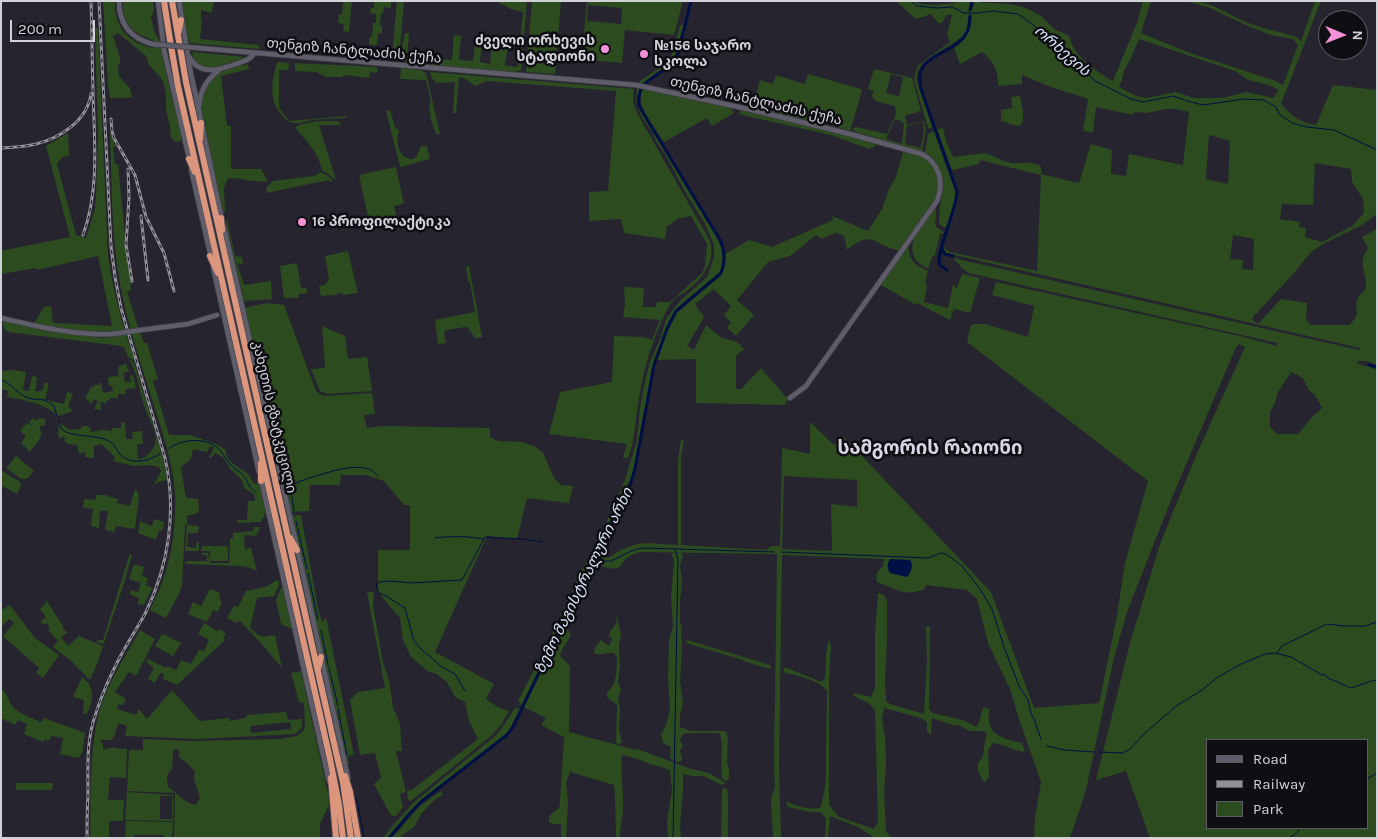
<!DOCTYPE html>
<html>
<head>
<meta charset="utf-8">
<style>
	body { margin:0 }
	#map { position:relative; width:1378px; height:839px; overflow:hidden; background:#25242f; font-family:Karla,sans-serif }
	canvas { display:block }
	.frame { position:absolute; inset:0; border:2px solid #d1d1d8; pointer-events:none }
	.legend { position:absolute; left:1206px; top:739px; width:162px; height:90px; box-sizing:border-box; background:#0f0e13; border:1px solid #5d5c62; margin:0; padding:6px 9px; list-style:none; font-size:15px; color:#d1d1d8 }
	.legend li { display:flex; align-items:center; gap:10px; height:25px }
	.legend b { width:25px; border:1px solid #5d5c62 }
	.north { position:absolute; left:1318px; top:10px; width:50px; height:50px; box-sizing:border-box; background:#0f0e13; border:1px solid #5d5c62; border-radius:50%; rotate:91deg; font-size:14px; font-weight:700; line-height:20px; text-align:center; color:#d1d1d8 }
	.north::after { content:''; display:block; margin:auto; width:18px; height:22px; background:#f291d6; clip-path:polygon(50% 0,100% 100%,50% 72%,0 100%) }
	.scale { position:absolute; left:10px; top:20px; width:85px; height:22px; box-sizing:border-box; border:2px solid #d1d1d8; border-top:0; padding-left:6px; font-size:15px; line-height:18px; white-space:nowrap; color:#d1d1d8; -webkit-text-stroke:4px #0f0e13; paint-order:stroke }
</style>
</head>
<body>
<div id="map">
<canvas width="1378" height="839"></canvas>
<div class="frame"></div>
<ul class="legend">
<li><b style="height:6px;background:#5e5d69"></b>Road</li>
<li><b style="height:6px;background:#919099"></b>Railway</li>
<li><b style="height:14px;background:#2c4c1f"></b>Park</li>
</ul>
<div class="north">N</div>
<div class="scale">200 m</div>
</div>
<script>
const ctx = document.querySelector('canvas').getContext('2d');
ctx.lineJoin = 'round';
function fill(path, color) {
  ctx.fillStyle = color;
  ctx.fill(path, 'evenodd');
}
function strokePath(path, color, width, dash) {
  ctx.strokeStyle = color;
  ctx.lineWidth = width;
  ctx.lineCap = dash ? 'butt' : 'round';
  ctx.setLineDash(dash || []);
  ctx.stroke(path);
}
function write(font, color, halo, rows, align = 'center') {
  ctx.font = font + ' Karla,"Noto Sans Georgian",sans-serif';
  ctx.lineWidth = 5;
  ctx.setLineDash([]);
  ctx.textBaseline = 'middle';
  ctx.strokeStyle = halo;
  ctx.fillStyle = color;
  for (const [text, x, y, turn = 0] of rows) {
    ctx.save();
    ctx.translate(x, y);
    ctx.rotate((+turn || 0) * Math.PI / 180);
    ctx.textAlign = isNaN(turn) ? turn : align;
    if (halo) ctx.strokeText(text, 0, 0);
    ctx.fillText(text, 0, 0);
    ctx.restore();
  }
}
fill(new Path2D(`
	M103,1H115C114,27 128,43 153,48V40C132,34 122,23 123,1H153L154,11L151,17L155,33L159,40L171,95L182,135L181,141L176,142L171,138L170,126L166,110V96L164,84L161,78L149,65L146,56L118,33L113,36L120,57V63L118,64L119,76L124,82L130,88L132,97L128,98H110L108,85Z
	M181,1H215L211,13L201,10V20H202L200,39L259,45V49L189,43Z
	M343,1H352L349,32L343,31L344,24L338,23L339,14H342Z
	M374,1H391V8L384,7L383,13L381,14L380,25L382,26V33H378L377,45H369V38L372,37L373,23H376V14L370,13L371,8H374Z
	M397,1H404L399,58L397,61H392V57Z
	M496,1H527L521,70L515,72L408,63C398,57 403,43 405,33H409L407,56H405L452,60L454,35L461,36L459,60L473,61L476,37H482L480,62L490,64L492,38L509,39L505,66L518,67L523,12L511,9Z
	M532,1H561L555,74L526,72Z
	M587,1H683L674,35L625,30L622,63L576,59L578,43H583ZM588,5L622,8L621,24L587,21Z
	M896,1H914L920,4L935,5L956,3V1H971L970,10H972L975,1H980L981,3C1002,3 1024,3 1042,17C1046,20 1049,24 1053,28C1058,32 1064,32 1070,37C1071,54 1099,74 1113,81L1138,20L1143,1H1152L1150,4L1141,33L1190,53L1276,81L1283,85L1298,45L1293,39L1271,35L1248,26L1210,8L1186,1C1215,1 1226,15 1251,24C1265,29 1281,32 1296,37L1301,41L1315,1H1321L1281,104C1291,115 1300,123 1316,125L1333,85L1377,90V214L1362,225L1325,243L1311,252L1294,273L1252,318L1254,322L1259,323L1281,299L1307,303L1306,320L1311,325H1349C1362,313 1354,312 1357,300C1359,293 1367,292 1366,283C1366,275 1361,267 1363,259C1364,255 1366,251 1368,248L1362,237L1377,229V365L1366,361H1357L1358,364L1373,368L1377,370V797L1376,798L1377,804V838H1150L1126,771L1096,780L1130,643L1160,544L1195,458L1245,347L1239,344L1236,347L1173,495L1127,612L1114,658L1086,790L1073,830L1069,838H1034L1035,817L1041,782L1019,719L1010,689L988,643L977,599L967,590L926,585L924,589C904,598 895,588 877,582C875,575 878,570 883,566L884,559L782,555L779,765L781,838H773L771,799L775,788L774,766L777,554L640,552C630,555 624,558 620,567C609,571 604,567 594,561L597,555C612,562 612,553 623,549C626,548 630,546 634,545C645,541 666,545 678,545V461L681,439L684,441L681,458V545L766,550L772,546H780L782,448L810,454V422L834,445L843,436L991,592L1034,708L1099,703L1116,621L1125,563L1148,481L967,342L970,327L973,324H985L1028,337L1034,306L992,295L996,282L1244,337L1277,346V343L969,273L963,269L953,258L1359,350L1360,348L946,253L944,250V248L950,252L1037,271L1041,175L980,160L979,164L952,170L937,129L943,128L946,141L953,157L985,153C993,155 1001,161 1011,163C1021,164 1033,160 1041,167V174L1079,183L1091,144L1112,150L1111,174L1126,176L1129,154L1183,165L1189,112L1175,109H1166L1147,113L1134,112L1133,115L1096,107L1093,132L1083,131L1088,99L1048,86L1022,75V84L998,86C998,69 994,62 982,52L960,64L954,48C967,38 969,33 972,18L969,16L966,32L963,36L923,63C918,69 916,73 917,81L932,127L929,129L928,128L914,80L917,67L919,65L950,42L947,35L952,15H946L942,23H938L931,14L916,19ZM1139,39L1235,71L1248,80L1269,85L1279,90L1273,98L1246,92L1223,98H1194L1175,92L1147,98L1136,96L1119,87L1122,80L1124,71L1130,60ZM1209,135L1230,141L1228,184L1206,179ZM1315,163L1351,169L1352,182L1363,199L1364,213L1352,226L1322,242L1305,237L1306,228L1299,227L1300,222L1280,219L1282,204L1313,205ZM1233,235L1254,239L1253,270L1242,269L1243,260L1230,259ZM1291,372L1303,378L1309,390L1315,395L1322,408L1311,418L1298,434H1277L1270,427V412L1274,405L1278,392ZM784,476L857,480V507L831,504L832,551L782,549ZM1207,740H1367V828H1207Z
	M681,25H684L674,59L641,85L637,83L659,68L671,56L680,26Z
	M95,28H98L108,257C114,293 122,328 136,362L128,357L124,347L121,346L8,332L5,330L3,326V322L7,321L91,337L104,338L113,336V333H88L34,323L44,307L51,306L53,323L112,326L98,256L37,270L36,268L1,274V251L70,237L46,146L68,133L69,156L62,157L57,164L76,235L86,238L95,209L96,196L98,133Z
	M192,52L246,57C232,61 203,77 194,60C192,57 193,54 192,52Z
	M278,62L289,63L288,70H279V108L289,121L347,116V117L344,118C334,118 323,119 313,120C306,121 297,125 290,122C286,121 284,117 281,114C268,98 272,81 277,63Z
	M295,63L377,67V73L370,72L369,78L346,75L341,77H326L317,72L295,71Z
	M248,64L249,69L221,76L227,126H231V169H261L267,180V182L244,180V179L229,178L227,180L224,188L225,212L223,213L202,118C200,101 203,79 220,72C229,68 239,66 248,64Z
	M401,68L421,70L426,73L440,134H436L431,120L429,103L431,102L426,80L400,79Z
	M874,69L912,78L921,111L905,116L907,125L924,121L926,130L922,152L853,131V128L856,127L887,134L896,114L895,106L875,101L872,96L874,91L868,89ZM891,74L903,77L899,96L886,93ZM895,119L901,121L904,124L902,144L886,139ZM923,122L924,130L921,148L905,144L907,126Z
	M430,72L634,89L633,101L637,113L710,241C716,262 702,280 685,292C682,294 678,296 675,298C671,302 668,309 665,314C651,343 642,374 638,405C635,423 635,441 628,458H623L627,444L549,434L560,392L612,382L614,336L643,337L652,340L660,320L623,317L625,304L624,287L644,288L643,307H656L657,302H670L702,273L705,266L707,244L691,216L677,219L670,225H667L665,239L624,233L621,219L589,221V192L608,191L616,91L486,81L478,85L475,86L464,78L459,77L456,113H453L455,82L437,83L432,79Z
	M808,74L861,89L862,91L850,131L832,125L752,109L760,80L773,84L776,75L805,84Z
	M640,88L637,98L639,108L716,236L721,246L723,258H725V254L749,240L772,247L833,220L832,216L868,231L882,209L889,189L896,177L903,152L922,155L931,163L936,173L939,185L936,200L901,248L898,250C874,246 873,228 847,250L844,236L837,233L830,235L822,239L816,235L790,256L768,262L737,300L754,315L736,336L727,328L731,322L724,315L731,306L714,289L695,304L704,317L687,346L694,350L706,325L722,338L737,342L744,349L736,356V389H741L761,368L787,398L788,400L784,405L696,403V359L657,360L666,333L677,313L722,274L725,260H722L721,270L718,275L675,311L667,325L653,365L632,476L522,706L518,701L542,655L583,568L596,544L602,538L604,527L625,480L637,440L640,408L645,381L650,362L661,337L666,319L679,302L707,277L714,257V245L704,222L685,192L666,156L656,141L653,133L643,119L638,109L636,99L637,89Z
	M642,89L731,108L734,113L712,126L707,118L664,142C654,126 636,108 642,89Z
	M1020,96C1021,103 1028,126 1017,126C1012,125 1006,122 1001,121V110L1012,108L1011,97Z
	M390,110L395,127L399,131C395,142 399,160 413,159L416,157L421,146H427L430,159L400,167L386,111Z
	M741,110L832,131L876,143L874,147L869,149L831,135L742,115L739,113Z
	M338,121L342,125H319L336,180L322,170C317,149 307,143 295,127C306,121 325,121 338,121Z
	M934,131L955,191L956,198L946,228L940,225L939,222L940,206L942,194L941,174L935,161L925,152L928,134Z
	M110,133L116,146L113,147L115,164H118L125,237L124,244L132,284L130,285L131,290L127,292L136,321L144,343H147L158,379L153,381L169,435H190L216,444L226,450C225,463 239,466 248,474C251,477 251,481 255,484L260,483C262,495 270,512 261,522L237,523V520H247L248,501H255L254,494L244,488L242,480L230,469L224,458L215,453L211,458L209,457L214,448L210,446L207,452L193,449L191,459L181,467L186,498L198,499L199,512L192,515H187V525L199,526L198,533H188L187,547L196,548L197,542H199V550L197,551H185L187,525L185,524L182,586L179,594L166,618L150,610C154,601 159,592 162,582C173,554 176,522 175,493C173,465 164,438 156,412C143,370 128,327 120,284C111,234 112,183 110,133Z
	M396,167L404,204L394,206L398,223L369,222L359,175Z
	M320,172L328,176L333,181L331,182L329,180L266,193L267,187L273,181L314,176L318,174Z
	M935,206C938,213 934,220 936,227L945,233L940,234L935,255L932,257L928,269C923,266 916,262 914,256C906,240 927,219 935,206Z
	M227,219L235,256L242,257L243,264L237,263L244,285L271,281L272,299L244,301L226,221Z
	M908,245C910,262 914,264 928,271L925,284L927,285L924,302L948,308L953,285H955V288H957L962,274L980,278L970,313L954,309L950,320L917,303L916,305L879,284Z
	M348,251L358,293L343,295L342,292L336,295L321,296L319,286L325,285L329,279L325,256Z
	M297,263L301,288H306L308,293L299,294L298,298H284L280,266Z
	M469,266L482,337L475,338L468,328L465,327L446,330L444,333L446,343L438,344L435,320L475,312L470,282L468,281L466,267Z
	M267,303L284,305L316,391L321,395L325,396L372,393L375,414L364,415L367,428L383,426L490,428V437L498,441L522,442L536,447L543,453L554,478L561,485L573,486L569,503L527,498L517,539L487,536L435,652L494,684L486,699L496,706L509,711L501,725L491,736L411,801L408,800L407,791L413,789L478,739L469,721L465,702L455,697L447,682L435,673L429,672L411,657L403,640L400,618L378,592V550H410V505H404L384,481L365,475H341L340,485H310L309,511L290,512L244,308Z
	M322,326L345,336L348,359L367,357L372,391L327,394L320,391L311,369L325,368Z
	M129,360L132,361L135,365L163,458L167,480L158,482L150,489L154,485L161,471L159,467L149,465L134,466L113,461L115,457L101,444L94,446V458L85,457V452L79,454L77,445L68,444L64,441L65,437L63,436L62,438H59L58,433L59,421L63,425L70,430L80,429L83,426H87L90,428L91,432L102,430L112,431V428H121V422L125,423L126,439H133L132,432L142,431L143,444H137L138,459C143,458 145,458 148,454C165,441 149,422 144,405C139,390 138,374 129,360Z
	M126,364L129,371L123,373L125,382H131L130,376L133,375L136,388L126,389L125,394H118V398H110V400L106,401V404H104V402H100L101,410L94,409L98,401L94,399L92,403L88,402L89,400L85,399L91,387H93L94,385H99V383H101L103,393L113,391L112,386H109L108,377L118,376L119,366Z
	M13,370L26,372L23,390L29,391L32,376L37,377L35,392L43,390L44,383H49L45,400L64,404L67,392L73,394L68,406L73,411L58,416C44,403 25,400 7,397L8,391L1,389V371Z
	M33,418L37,421L39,418L46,419L44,426L41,425L39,430L42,432L39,440L30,452L21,443L26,436L20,431L27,423L31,425V424L29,422Z
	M16,456L34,471L27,479H21L6,468Z
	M1,470L20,482L21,486L17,494L2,486L1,487Z
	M135,489L137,490L139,496L135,529L116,526L114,532L105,530L108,511H100L99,528L91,526L93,509L83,508L84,499L96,500V495H105L118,499L117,503L130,506Z
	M291,515H301L318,608L322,622L326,618L327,622L354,755L348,756L349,764L347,765Z
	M154,519L164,522L162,531L159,530L156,540L138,533L140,521L152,526Z
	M254,527H260L256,536L244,535L245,549L251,548L257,571L248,567L240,566L185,564V562H188V561H207V555H202V553H208L210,563H229L230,538H233V533L254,531Z
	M202,546H227L228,548V561H212L210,560V551H201Z
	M130,553L132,556L124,583L104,643L102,644L95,641L103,640Z
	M671,553H682L683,556L680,565L682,583L680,600V623L682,625L681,632L682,649L680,681L683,703L680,715V727L691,731H725L728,737L727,762L729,769V778L726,781L722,778C720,763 724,748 720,734L717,733H686L682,735L680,741L683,746L680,751L682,758L681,762H674L670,757L671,747L663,743L661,734L666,725L670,710L668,677L669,641L673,625L671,598L674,560Z
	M134,564L144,567L142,576L148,578L146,585L152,588L144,605L137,604L139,598L129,594L131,590L138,592L141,583L129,579Z
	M277,580L279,582V585L274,596L257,598L250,628C260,637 261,638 275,635L282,668L260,642L240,621L237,623L227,618L234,606L238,607L246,591L266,587Z
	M282,585L292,629L281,624L276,600Z
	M210,589L219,592L220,600L222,602L218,612L213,610L207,622L188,614L193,602L201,606Z
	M367,592H374L373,605L383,663L389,680L393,707L400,724L402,751H396L406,792L400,794L403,807L396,816H393L390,814L374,784L381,778L375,753L360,755L350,700L358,692L385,688Z
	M878,593L884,595L887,600V640L885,682L886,701L890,704L924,714L927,660L926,627H930L929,709L932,713L963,720L976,727C981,721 980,714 984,707L989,709C989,713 988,718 989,722C991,736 1010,741 1022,743L1025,752C1013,751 1005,744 993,743L988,750L989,777L984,783L978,771V763L983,756L985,741L987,735L984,731H970L958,725H953L932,718L931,734L927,732V722L921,718L884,708L882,719L885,737L886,764L884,792L886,831L890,836L897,838H875L858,827L830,816L828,838H825L826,819L821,812H810L788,807L786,801C793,806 812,810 820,808C827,789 826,770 826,750C826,731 827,711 827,691C822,682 805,678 795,675C791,673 788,675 784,672L783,668H787L821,682L825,678L826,654L829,639L831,646L829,682V805L839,817L874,829L878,821L875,711L870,704L854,696L853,693L871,697L875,688V634Z
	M45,598L64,628L63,630L68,632L61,637L68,646L79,636L103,646L97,664L90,680L70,660L53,647L58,641L48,630L50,629L47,623L43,625L41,621L46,617L40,609L46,602Z
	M10,605L35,638L59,655L43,678L36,673L39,668L3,636L14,623L9,619L1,627V610Z
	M617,617L621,634L619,645L620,667L618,682L621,690L618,698L620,709L619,730L622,742L619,744L616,743L617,705L607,697V692C618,684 616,670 617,657L614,653C607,652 602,655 596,654L594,653L595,648L601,640L607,645H610L612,639L609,636C610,630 614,627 617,622L615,619Z
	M204,623L217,631L221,630L226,634L223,637L225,640L177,685L163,679L164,674L160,673L155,683L148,679L154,668L146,662L148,659L166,668L167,666L176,670L181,660L191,664L199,650L204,651L209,640L198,634Z
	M563,628L569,631L571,635C567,643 562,648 560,656L570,666L569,732L632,749L640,750L691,769L709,773L726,783L722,785L703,776H693L683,774V790L680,825L681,838H668L667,822L672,790L670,771C664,767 657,766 650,764C641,760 632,757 622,755C620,773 624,792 623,810C622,820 620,828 620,838H616L615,797L614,785L570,772L566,782L568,802L566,838H561V824H554L549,822V816L559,808L560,802L564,737L541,725L546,718L524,707Z
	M140,630L155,639L136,676L129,672L115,692L126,699L123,705L119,704L117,709L136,715L139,709L147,719L172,690L200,721L229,718L230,721L246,718L247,715L286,712L288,720L302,719C303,727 301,730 295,734L198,739L125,736L127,726L118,723L115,735L112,740H101L100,742L103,743V750L113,747L114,748L127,749L126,778L110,777L108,800H124L123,821H109V837L116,838H90C91,797 89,755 98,716C106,685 125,657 140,630ZM290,722L291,729L251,733L250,726Z
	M162,634H163L181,643L173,656L155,646Z
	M687,640L770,665L771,669C761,666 752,665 743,660L686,643Z
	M301,671L330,803L320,824V838H174L175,793L127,791L129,750H143V739L190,741L280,739L297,736L303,731L305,727L304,703L299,702L291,673ZM176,748L179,751V757L187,763L195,772L194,779L200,798L196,805C183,803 178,793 168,787L167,776L172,769L173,752Z
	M82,677C85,680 89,682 90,686C94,694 91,709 86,714H83L84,700L73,697Z
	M1,688C7,693 8,700 12,706C19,714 32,718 41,722L44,718L85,733L83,750L79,758L60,754L63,738L51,736L49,741L45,739L43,742L24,734L27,724L18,720L15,725L1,718Z
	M515,708L520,709L508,732L417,804L387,838H383L394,824L413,803L496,735L504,725Z
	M16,783H53L52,790H16Z
	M724,787L727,790L728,794V838L721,837L722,791Z
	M441,791L443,794L433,801L421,814L414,827L402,835L400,838H392L420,806Z
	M127,792L173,795V821L125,820ZM160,796H172V819H160Z
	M126,821L173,822L172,838H164V835H134V838H125Z`), '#2c4c1f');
fill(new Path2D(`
	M890,559L910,560C914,565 911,573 907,577L890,573C887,569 887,564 890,559Z`), '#000f44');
strokePath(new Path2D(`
	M911,1L917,6L937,8L952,7L964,13H977L993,11L1018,14L1044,33L1056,50L1072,57L1095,81L1131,99L1143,102L1173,96L1191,102L1203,105L1244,99L1264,100L1276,107L1279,114L1292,123L1307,127L1334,130L1377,150
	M1,380C11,383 15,391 24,396C30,400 37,399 44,400C47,401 51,404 54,406L57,416
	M59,420C60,423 60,426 61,428C68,438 97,434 109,441C119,447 116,459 135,461C144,462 153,458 160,454
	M169,448C183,439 204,437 218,448C223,452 225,459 230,464C233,468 238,471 242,474C248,480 248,488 256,492
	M294,511C292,503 293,491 286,487C305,479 346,464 365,468C371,469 374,472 378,476
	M295,516V517
	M296,521L307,569
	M435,538C451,536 467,536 483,539
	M782,552L928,558L941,553L946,554L962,566L980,589L992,609L1004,647L1019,686L1028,700L1031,714L1034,719L1041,739
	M600,560C604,561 609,562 613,560C624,555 632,549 644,548L774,552
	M308,573L318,620
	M321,630L328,665
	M1277,653L1282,646L1327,624L1344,626H1365L1377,622
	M329,668L338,706
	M465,691L455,674L442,667L422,650L414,641L405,608L386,596L379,593L376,586L379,582L390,581L413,583L462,580L485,537L522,539L542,542
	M338,709L347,755
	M1047,746L1064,750L1094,752
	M1101,752L1122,753L1129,750L1143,735L1175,707L1202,690L1218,677L1241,664L1265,654L1275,653L1291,657L1322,675H1325L1328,678L1351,688L1374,680L1377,681
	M1367,779L1377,773
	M357,799L364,838
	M673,838L678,559L675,549
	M1289,838L1294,835L1301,828`), '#000f44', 1);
strokePath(new Path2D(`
	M970,10L972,1
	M942,249L945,254L953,256
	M947,270C946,269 940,266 940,265C934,257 958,206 957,191L921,89C912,51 955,57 967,32C970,27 969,22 970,16
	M1369,365L1377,367
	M389,838L411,812L422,801L507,735L513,727L594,557L630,485L635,469L654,365L667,329L676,311L720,274C726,264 725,251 720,240L639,106C635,77 663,78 675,59C679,53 680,46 681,40C685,27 688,14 691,1`), '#000f44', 3);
const tertiary = new Path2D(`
	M119,1C119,24 130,38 152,44
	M158,1L164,50L190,162
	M179,1L190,69L222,220
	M199,48L636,85L748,109L850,134L922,154C940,164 944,183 937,201L806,386L790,398
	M188,55C198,75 216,71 233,65C241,62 249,61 254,54
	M199,106C200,91 206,80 218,71
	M191,169L211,257
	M224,227L302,570L348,778
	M213,267L259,472
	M1,318C37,326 75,336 112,334
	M149,329L188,324L217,315
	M261,479L329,781`);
const trunk = new Path2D(`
	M164,1L170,40L178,86L330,759L339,805L343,838
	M172,1L186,82L336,752L343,782L351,838
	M178,34L181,20
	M200,139L201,123
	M189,159L195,172
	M221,218L222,230
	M210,256L218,273
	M261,463V481
	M290,538L297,550
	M318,669L321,657
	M345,776L350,792L358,838
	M331,778L336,838`);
strokePath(tertiary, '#414049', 6);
strokePath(trunk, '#414049', 8);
strokePath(tertiary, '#5e5d69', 4.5);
strokePath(trunk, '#dc967e', 6);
const rail = new Path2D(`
	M111,119L112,131L114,138L135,175L146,217L164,253L174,291
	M1,148C13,147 25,147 36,144C60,138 87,121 91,94
	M128,169L129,198L126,245L132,281
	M141,216L148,280
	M83,235C100,189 94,138 93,90C92,60 92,31 91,1
	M87,838C87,824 87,810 88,796C88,767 86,740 96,713C102,694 111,674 120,657C128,642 137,628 145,614C169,565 177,511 165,458L121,308L115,277L111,246L99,1`);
strokePath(rail, '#919099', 3);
strokePath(rail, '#0f0e13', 1, [4]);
const tertiaryBridge = new Path2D(`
	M152,44L199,48
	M112,334L149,329`);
strokePath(tertiaryBridge, '#414049', 6, []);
strokePath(tertiaryBridge, '#5e5d69', 4.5);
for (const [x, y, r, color] of [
	[605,49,5,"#f291d6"],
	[644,54,5,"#f291d6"],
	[302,222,5,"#f291d6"]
]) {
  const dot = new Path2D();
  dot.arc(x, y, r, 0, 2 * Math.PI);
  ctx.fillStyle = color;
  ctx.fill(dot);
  strokePath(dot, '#0f0e13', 2);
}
write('bold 14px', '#d1d1d8', '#0f0e13', [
	["ძველი ორხევის",595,41,"right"],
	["სტადიონი",595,57,"right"],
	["№156 საჯარო",654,46],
	["სკოლა",654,62],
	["16 პროფილაქტიკა",312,222]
], 'left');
write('14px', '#d1d1d8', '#0f0e13', [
	["თენგიზ ჩანტლაძის ქუჩა",354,51,5],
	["თენგიზ ჩანტლაძის ქუჩა",756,101,13],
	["კახეთის გზატკეცილი",274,417,77]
]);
write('italic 15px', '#d6e3f7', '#0f0e13', [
	["ორხევის",1062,51,41],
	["ზემო მაგისტრალური არხი",584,581,-64]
]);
write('bold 19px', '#d7d5e4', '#0f0e13', [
	["სამგორის რაიონი",930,449]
]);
</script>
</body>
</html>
